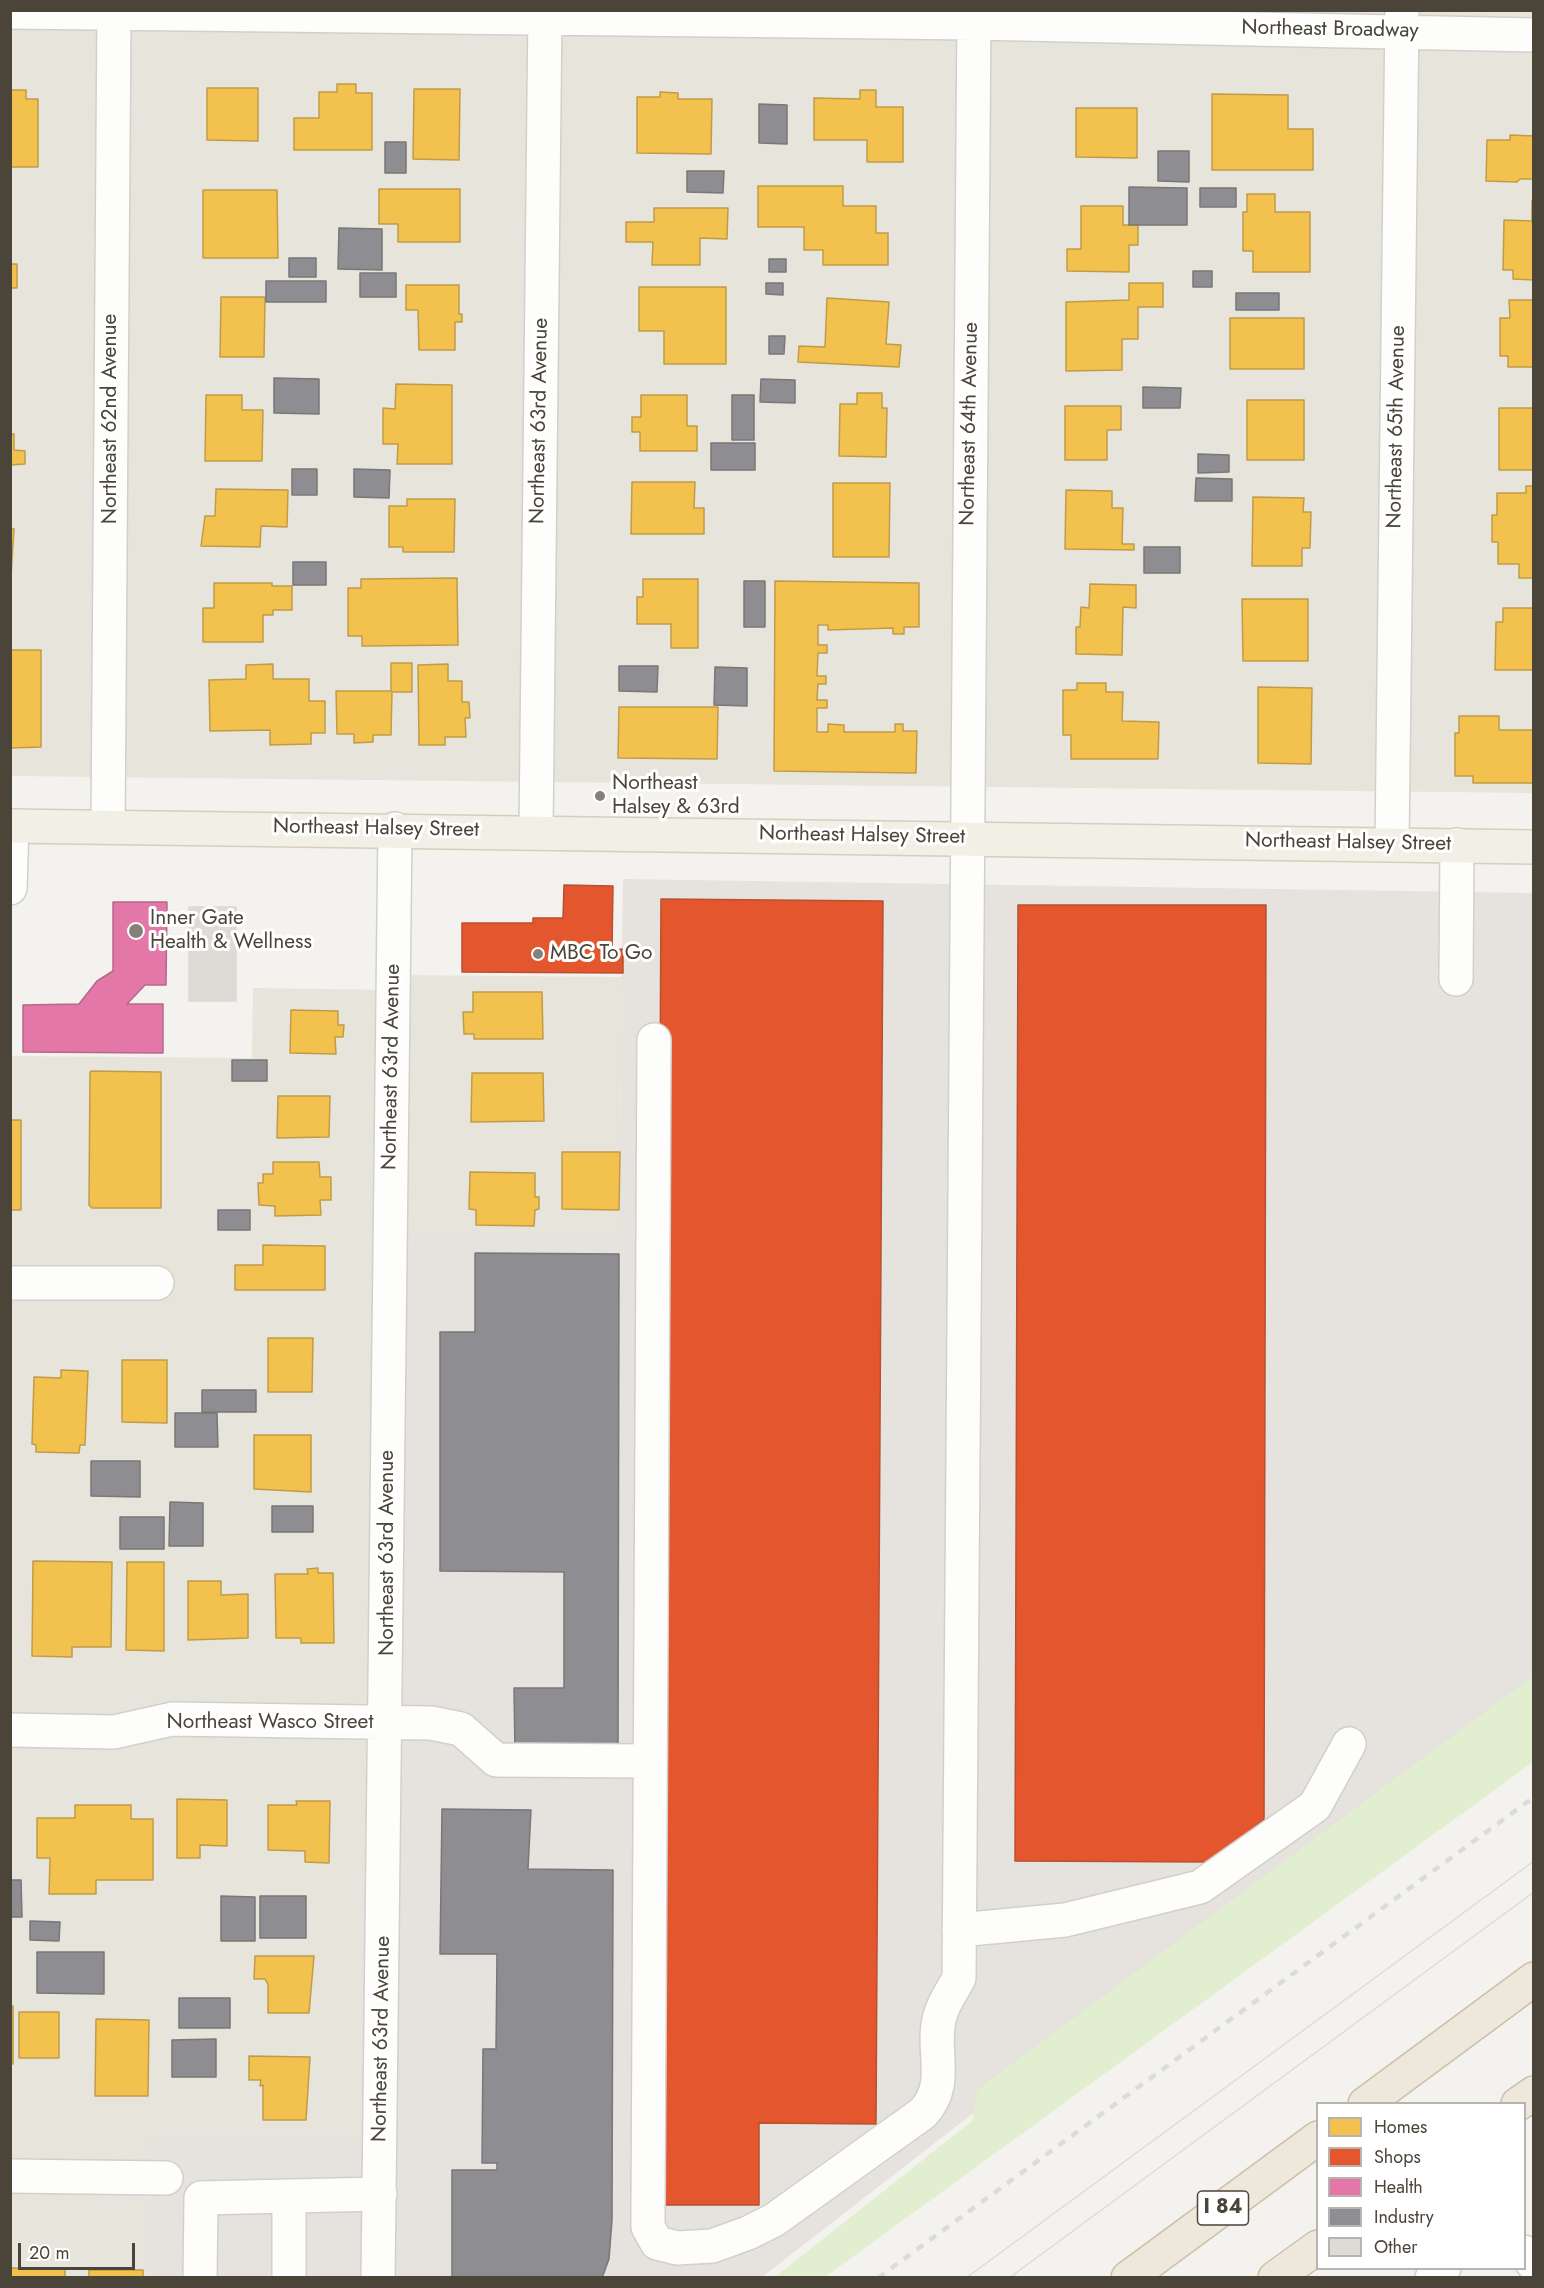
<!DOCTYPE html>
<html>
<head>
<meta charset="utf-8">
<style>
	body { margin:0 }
	#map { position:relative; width:1544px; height:2288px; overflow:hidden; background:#f4f2ee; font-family:Jost,sans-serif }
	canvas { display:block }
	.frame { position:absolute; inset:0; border:12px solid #4b4439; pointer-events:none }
	.legend { position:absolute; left:1316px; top:2102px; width:210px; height:168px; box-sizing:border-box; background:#fff; border:2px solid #b7b4b0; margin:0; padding:8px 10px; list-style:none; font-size:18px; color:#4b4439 }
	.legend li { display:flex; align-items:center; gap:12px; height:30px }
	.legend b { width:30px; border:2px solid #b7b4b0 }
	.scale { position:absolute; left:18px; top:2243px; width:117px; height:27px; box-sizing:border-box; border:3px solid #4b4439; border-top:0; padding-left:8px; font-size:18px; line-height:21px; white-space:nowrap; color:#4b4439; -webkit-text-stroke:4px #fff; paint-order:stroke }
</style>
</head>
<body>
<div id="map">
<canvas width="1544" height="2288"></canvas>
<div class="frame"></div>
<ul class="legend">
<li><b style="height:16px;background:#f2c14e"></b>Homes</li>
<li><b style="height:16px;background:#e4572e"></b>Shops</li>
<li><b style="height:16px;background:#e377a8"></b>Health</li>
<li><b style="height:16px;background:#8d8d92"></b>Industry</li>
<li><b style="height:16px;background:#dedbd6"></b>Other</li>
</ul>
<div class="scale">20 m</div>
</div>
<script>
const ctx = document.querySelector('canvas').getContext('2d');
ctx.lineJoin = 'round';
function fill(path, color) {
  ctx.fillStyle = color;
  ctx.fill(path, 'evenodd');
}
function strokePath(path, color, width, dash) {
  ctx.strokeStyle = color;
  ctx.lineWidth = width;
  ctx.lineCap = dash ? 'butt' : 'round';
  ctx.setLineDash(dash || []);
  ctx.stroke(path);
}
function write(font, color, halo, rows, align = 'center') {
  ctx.font = font + ' Jost,sans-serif';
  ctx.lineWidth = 6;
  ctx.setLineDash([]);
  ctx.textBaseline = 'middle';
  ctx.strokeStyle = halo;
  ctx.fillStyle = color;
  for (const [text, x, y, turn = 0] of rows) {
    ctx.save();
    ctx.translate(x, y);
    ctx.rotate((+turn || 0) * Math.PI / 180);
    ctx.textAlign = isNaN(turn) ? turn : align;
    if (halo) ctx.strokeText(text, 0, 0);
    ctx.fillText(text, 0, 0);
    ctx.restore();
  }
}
fill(new Path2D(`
	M11,11H1533V793L11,776Z
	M395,975L622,977L619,1234L385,1232L379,2138H152L151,2277L11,2278V1056L252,1058L253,988L394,990Z`), '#e7e4dc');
fill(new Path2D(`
	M623,879L1533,893L1532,1680L762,2277L151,2278V2138H378L385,1232L619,1233Z`), '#e6e2de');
fill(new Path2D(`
	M1533,1676V1762L825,2277H775L972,2121L977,2090Z`), '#e1eecf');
const homes = new Path2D(`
	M337,84H356V93H372V150H294V118H319V92H337Z
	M207,88H258V141L207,140Z
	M414,89H460L459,160L413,159Z
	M10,90H26V99H38V167H10Z
	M860,90H876V107H903V162H867V140H814V98L860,99Z
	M660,92L678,93V99H712L711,154L637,153V97H660Z
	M1212,94L1288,95V129H1313V170H1212Z
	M1076,108H1137V158L1076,157Z
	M1510,135L1534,136V179H1520L1517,182L1486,181L1487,140H1510Z
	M758,186H843V206H876V233H888V265H823V250H804V227H758Z
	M379,189H460V242H398V224H379Z
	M203,190H277L278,258H203Z
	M1247,194H1275V212H1310V272H1253V251H1243V212H1247Z
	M1532,201L1534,280L1513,279V270H1503L1504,220L1532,221Z
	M1081,206H1123V225H1138V245H1129V272L1067,271V249H1081Z
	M654,208H728L727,239L700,238V265H652L653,242H626V222H654Z
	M10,264H17V288H10Z
	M1129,283H1163V307H1138V339H1122V370L1066,371V302L1129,300Z
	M406,285H459V314H462V322H455V350H419L418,310H406Z
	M639,287H726V364H664V331H639Z
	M221,297H265L264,357H220Z
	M827,298L889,302L886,344L901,345L899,367L798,362L799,346L825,347Z
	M1509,300H1534V367H1508V356H1500V318H1510Z
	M1230,318H1304V369H1230Z
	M396,384L452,385V464H397L398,444H383V408L395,409Z
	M857,393H882V408H887L886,457L839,456L840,404H857Z
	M206,395H242V410H263L262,461H205Z
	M641,395H687V426H697V451H640V432H632V417H641Z
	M1247,400H1304V460H1247Z
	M1065,406H1121V430H1107V460H1065Z
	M1499,408H1534V470H1499Z
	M10,434H14V450L25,451V464L10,465Z
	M632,482H695L694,508H704V534H631Z
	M833,483H890L889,557H833Z
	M1526,486H1534V578H1519V564H1498V542H1492V515H1497V493H1526Z
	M216,489L288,490L287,527L261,526L260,547L201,546L205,516H215Z
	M1066,490L1112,491V508H1123L1122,544H1134V550L1065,549Z
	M1253,497L1304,498L1303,512H1311L1310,548H1302V566H1252Z
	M407,499H455L454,552H403V547H389V506H407Z
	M10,528L14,529L11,576H10Z
	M457,578L458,645L362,646V636H348V588H361V579Z
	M643,579H698V648H671V624H637V597H643Z
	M775,581L919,583V627H904V634H893V628L828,630V625H818V645H827V653H818L817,676H826V684H818L817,700H827V708H817V732H828V724L844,725V732H895V724H903V731H917L916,773L774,771Z
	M214,583H272V586H292V610H273V615H263V642H203V608H214Z
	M1090,584L1136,585V608L1123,607L1122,655L1076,654V627H1080L1081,607L1089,608Z
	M1242,599H1308V661H1243Z
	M1503,608H1534V670H1495L1496,622H1503Z
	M10,650H41V747L10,748Z
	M391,663H412V692H392L391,735H373V742L354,743V734H337L336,691H391Z
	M273,664V679H309V701H325V733H311V744L270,745V730L210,731L209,680L246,679V665Z
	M448,664V681H462V702H469L470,718H465L466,737H445V745H419L418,665Z
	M1077,683H1106V692H1123L1122,721L1159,722L1158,759H1071V735H1063V690H1077Z
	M1258,687L1312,688L1311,764L1258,763Z
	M619,707H718L717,759L618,758Z
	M1459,716H1499V730H1534V783H1473V776H1455V733H1459Z
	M473,992H542L543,1039H474V1034H464L463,1012H473Z
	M291,1010L338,1011V1025H344L343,1037H335L336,1054L290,1053Z
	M92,1071L161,1072V1208H92L89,1205L90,1072Z
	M472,1073H543L544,1121L471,1122Z
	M278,1096H330L329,1137L277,1138Z
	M10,1120H21V1210H10Z
	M562,1152H620L619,1210L562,1209Z
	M273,1162H319L320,1177H331V1200H320L321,1215L275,1216V1206L259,1205L258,1183H263V1174H273Z
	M470,1172L535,1173V1197H539V1209L535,1210L534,1226L476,1225V1210L469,1209Z
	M263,1245L325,1246V1290H235V1265H263Z
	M268,1338H313L312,1392H268Z
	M122,1360H167V1423L122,1422Z
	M61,1370L88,1371L85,1445H80L79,1453L36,1452V1445L32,1444L34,1377L61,1378Z
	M254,1435H311V1492L254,1489Z
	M33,1561L112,1562L111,1647H72V1657L32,1656Z
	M127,1562H164V1651L126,1650Z
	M318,1568V1573H333L334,1643H301V1638H276L275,1574H308L307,1569Z
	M188,1581H221V1595L248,1594V1638L188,1640Z
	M177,1799L227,1800V1846L200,1845V1858H177Z
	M296,1801H330L329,1863L305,1862V1851L268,1850V1805H297Z
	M75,1805H131V1819H153V1880H96V1894H49L50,1858H37V1818H75Z
	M255,1956H314L309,2013H268V1984L265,1979H254Z
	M10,2006H13V2064H10Z
	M19,2012H59V2058H19Z
	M96,2019L149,2020L148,2096H95Z
	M249,2056L310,2057L306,2120H263V2085L260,2086L261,2080H249Z
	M11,2268H65V2278H11Z
	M89,2270H143V2278H89Z`);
fill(homes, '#f2c14e');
strokePath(homes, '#c09c48', 1.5);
const shops = new Path2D(`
	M564,885L613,886L612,950L623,949V973L462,972V923H533V918H563Z
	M661,899L883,901L876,2124L759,2123V2205H654Z
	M1018,905H1266L1264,1819L1213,1862L1015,1861Z`);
fill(shops, '#e4572e');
strokePath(shops, '#b65131', 1.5);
const health = new Path2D(`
	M113,902H167L166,985H145L127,1004H163V1053L23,1052V1005L79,1004L97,981L113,971Z`);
fill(health, '#e377a8');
strokePath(health, '#b56887', 1.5);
const industry = new Path2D(`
	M759,104L787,105V144L759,143Z
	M385,142H406V173H385Z
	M1158,151H1189V182L1158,181Z
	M687,171H724L723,193L687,192Z
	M1129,187L1187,188V225H1129Z
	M1200,188H1236V207H1200Z
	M339,228L382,229V270L338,269Z
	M289,258H316V277H289Z
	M769,259H786V272H769Z
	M1193,271H1212V287H1193Z
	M360,273H396V297H360Z
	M266,281H326V302H266Z
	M766,283H783V295L766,294Z
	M1236,293H1279V310H1236Z
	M769,336H785L784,354H769Z
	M274,378L319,379V414L274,413Z
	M761,379L795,380V403L760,402Z
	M1143,387L1181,388L1180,408H1143Z
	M732,395H754V440H732Z
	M711,443H755V470H711Z
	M1198,454L1229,455V472L1198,473Z
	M292,469H317V495H292Z
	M354,469L390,470L389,498L354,497Z
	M1196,478L1232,479V501H1195Z
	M1144,547H1180V573H1144Z
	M293,562H326V585H293Z
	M744,581H765V627H744Z
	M619,666H658L657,692L619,691Z
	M715,667L747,668V706L714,705Z
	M232,1060H267V1081H232Z
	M218,1210H250V1230H218Z
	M475,1253L619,1254L618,1753L515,1752L514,1688H564V1572L440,1571V1332H475Z
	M202,1390H256V1412H202Z
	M175,1413H217L218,1447H175Z
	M91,1461H140V1497L91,1496Z
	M170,1502L203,1503V1546H169Z
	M272,1506H313V1532H272Z
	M120,1517H164V1549H120Z
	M442,1809L531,1810L528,1869L613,1870L612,2220L609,2259L602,2278H452V2170H497V2163H482L483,2049H496L497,1954H440Z
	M10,1880H21L22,1917H10Z
	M221,1896L255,1897V1941H221Z
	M260,1896H306V1938H260Z
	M30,1921L60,1922L59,1941L30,1940Z
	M37,1952H104V1994L37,1993Z
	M179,1998H230V2028H179Z
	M216,2039V2077H172V2040Z`);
fill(industry, '#8d8d92');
strokePath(industry, '#797777', 1.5);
const building = new Path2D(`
	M189,907H236V1001H189Z`);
fill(building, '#dedbd6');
strokePath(building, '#dcd9d4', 1.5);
const minor = new Path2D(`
	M10,12L974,23L1534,35
	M108,827L114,10
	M536,832L545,10
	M1392,844L1402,10
	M10,888L12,826
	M1456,979L1457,845
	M654,1040L648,2209V2227L657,2243L677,2248L712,2246L748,2233L774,2220L923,2113C951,2083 930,2050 940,2016C943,2003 953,1990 959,1978L974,10
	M10,1283H157
	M10,1730L114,1732L172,1719L431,1723L461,1729L496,1760L650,1761
	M959,1930L1065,1920L1200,1887L1315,1806L1349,1744
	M10,2176L166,2178
	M289,2196V2278
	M1524,2252L1534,2265
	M200,2278L201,2198L380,2194
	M378,2278L395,829
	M1432,2278L1444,2268`);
const major = new Path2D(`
	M10,826L1534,847`);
const highway = new Path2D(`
	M1365,2104L1534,1979
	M1518,2104L1534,2093
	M1128,2278L1318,2138
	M1275,2278L1318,2247`);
strokePath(minor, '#d2d0cb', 36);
strokePath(major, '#d6cebb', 36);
strokePath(highway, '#ccbfa9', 36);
strokePath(minor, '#fdfdfc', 33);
strokePath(major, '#f2efe6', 33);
strokePath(highway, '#ede8db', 33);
strokePath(new Path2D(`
	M966,2278L1534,1861
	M1009,2278L1534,1892`), '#dbdbda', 1.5);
strokePath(new Path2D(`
	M878,2278L1534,1797`), '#dbdbda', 4.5, [8, 8]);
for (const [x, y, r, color] of [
	[600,796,6,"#868178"],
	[136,931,8,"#868178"],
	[538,954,6,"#868178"]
]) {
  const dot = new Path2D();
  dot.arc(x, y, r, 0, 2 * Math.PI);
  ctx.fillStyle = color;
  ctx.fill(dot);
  strokePath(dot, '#fff', 2);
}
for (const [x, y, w] of [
	[1223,2208,51]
]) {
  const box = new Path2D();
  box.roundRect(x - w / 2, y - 17, w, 34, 4.5);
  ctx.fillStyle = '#fff';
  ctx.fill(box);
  strokePath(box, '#4b4439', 1.5);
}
write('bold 20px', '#4b4439', null, [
	["I 84",1223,2208]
]);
write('21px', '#4b4439', '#fff', [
	["Northeast Broadway",1330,30,1],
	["Northeast 62nd Avenue",111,419,-90],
	["Northeast 63rd Avenue",540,421,-89],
	["Northeast 64th Avenue",970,424,-89],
	["Northeast 65th Avenue",1397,427,-89],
	["Northeast Halsey Street",376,829,1],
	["Northeast Halsey Street",862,836,1],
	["Northeast Halsey Street",1348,843,1],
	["Northeast 63rd Avenue",392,1067,-89],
	["Northeast 63rd Avenue",388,1553,-90],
	["Northeast Wasco Street",270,1723],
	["Northeast 63rd Avenue",382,2039,-89]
]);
write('21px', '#4b4439', '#fff', [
	["Northeast",612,784],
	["Halsey & 63rd",612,808],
	["Inner Gate",150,919],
	["Health & Wellness",150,943],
	["MBC To Go",550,954]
], 'left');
</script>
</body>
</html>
